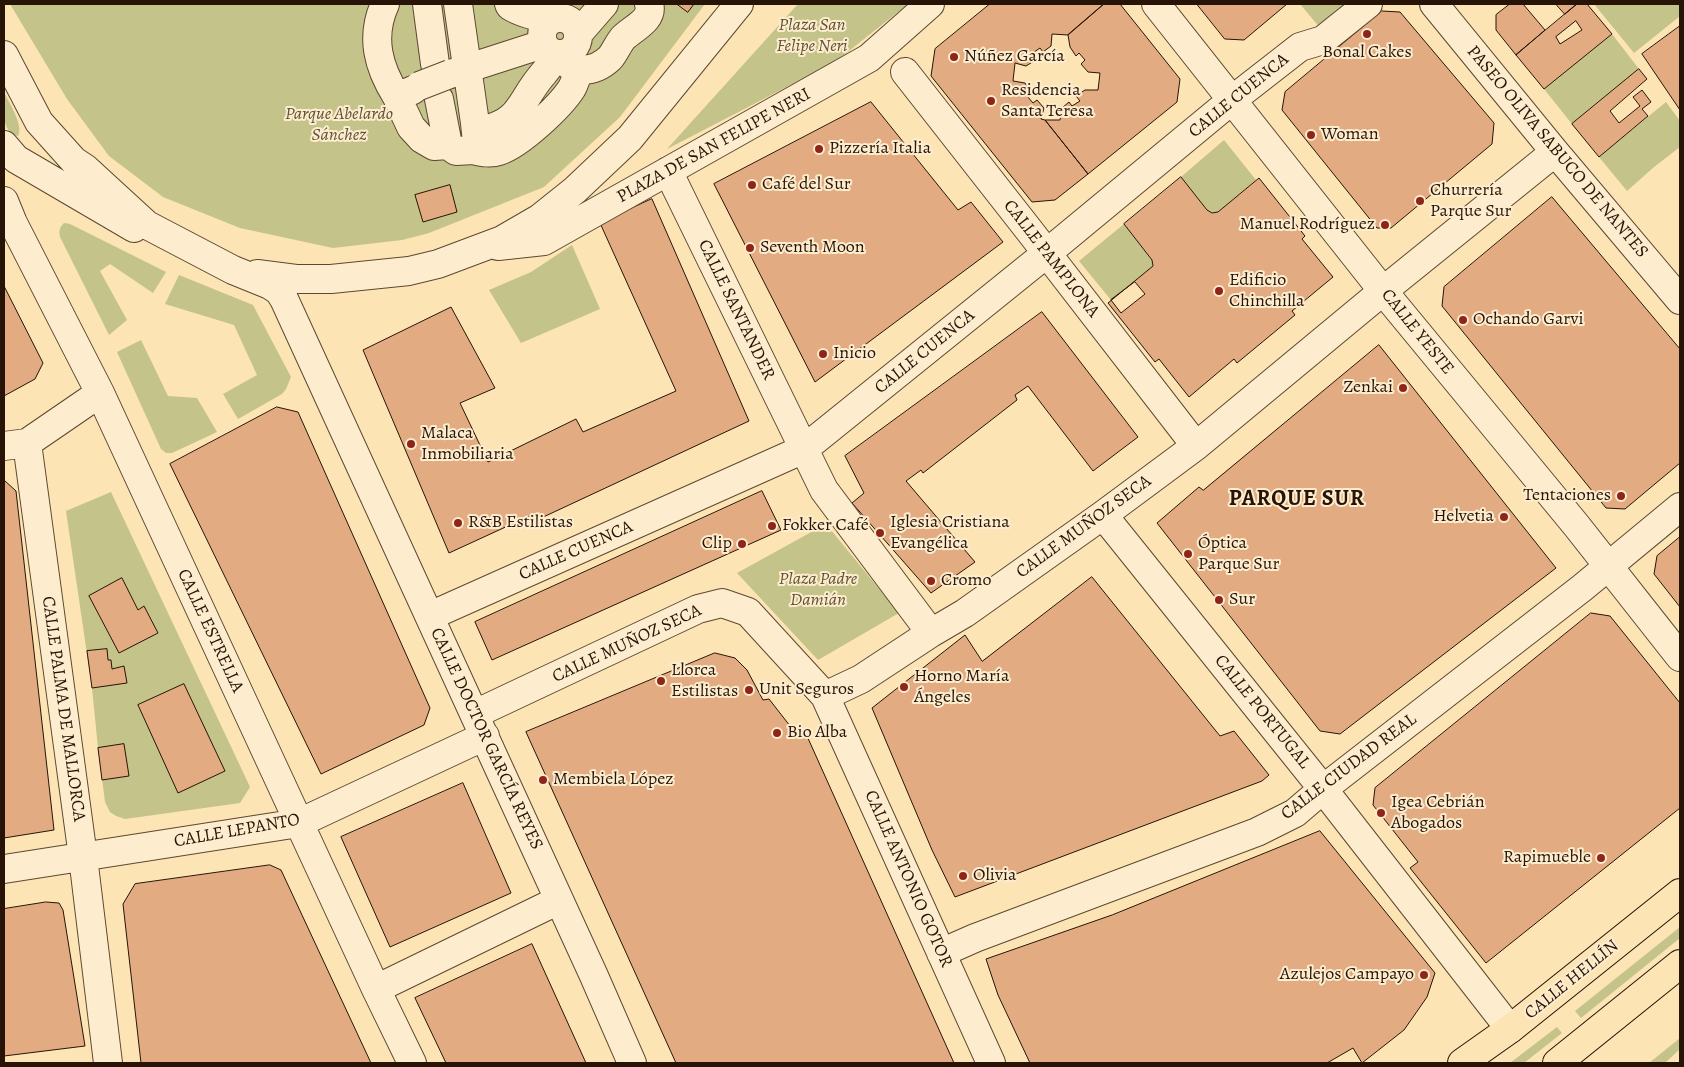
<!DOCTYPE html>
<html>
<head>
<meta charset="utf-8">
<style>
	body { margin:0 }
	#map { position:relative; width:1684px; height:1067px; overflow:hidden; background:#fce4b4; font-family:Alegreya,serif }
	canvas { display:block }
	.frame { position:absolute; inset:0; border:5px solid #271407; pointer-events:none }
</style>
</head>
<body>
<div id="map">
<canvas width="1684" height="1067"></canvas>
<div class="frame"></div>
</div>
<script>
const ctx = document.querySelector('canvas').getContext('2d');
ctx.lineJoin = 'round';
function fill(path, color) {
  ctx.fillStyle = color;
  ctx.fill(path, 'evenodd');
}
function strokePath(path, color, width, dash) {
  ctx.strokeStyle = color;
  ctx.lineWidth = width;
  ctx.lineCap = dash ? 'butt' : 'round';
  ctx.setLineDash(dash || []);
  ctx.stroke(path);
}
function write(font, color, halo, rows, align = 'center') {
  ctx.font = font + ' Alegreya,serif';
  ctx.lineWidth = 4;
  ctx.setLineDash([]);
  ctx.textBaseline = 'middle';
  ctx.strokeStyle = halo;
  ctx.fillStyle = color;
  for (const [text, x, y, turn = 0] of rows) {
    ctx.save();
    ctx.translate(x, y);
    ctx.rotate((+turn || 0) * Math.PI / 180);
    ctx.textAlign = isNaN(turn) ? turn : align;
    if (halo) ctx.strokeText(text, 0, 0);
    ctx.fillText(text, 0, 0);
    ctx.restore();
  }
}
fill(new Path2D(`
	M10,4H705L620,117L544,187L429,233L402,240L333,248L240,228L163,197L109,156L67,99Z
	M798,4H908L835,62L667,149Z
	M1300,4H1350L1321,29Z
	M1594,4H1680V16L1634,53Z
	M1612,34L1639,69L1572,124L1544,89Z
	M4,92C9,103 24,125 18,136C0,132 4,107 4,92Z
	M1666,102L1680,121V147L1654,167L1627,191L1599,157Z
	M1224,140L1256,180L1218,212L1212,213L1207,210L1181,177Z
	M64,223L70,224L166,272L153,293L110,264L100,271L127,320L109,335L60,237C59,231 59,228 64,223Z
	M1124,224L1152,260V268L1111,300L1079,261Z
	M572,245L600,309L521,343L489,290L531,272Z
	M179,275L253,305L291,377L286,389L282,394L238,419L223,394L257,375L234,325L165,304Z
	M141,340L168,396L197,398L217,432L172,453H166L161,449L117,352Z
	M111,492L250,787L240,803L125,819L116,816L110,812L105,802L98,748L92,688L66,511Z
	M826,524L899,613L818,660L737,573Z
	M1680,927V938L1581,1018L1575,1011Z
	M1557,1027L1562,1033L1524,1063H1510Z
	M1680,1038V1049L1665,1063H1649Z`), '#c3c38a');
const building = new Path2D(`
	M677,4H694L688,12Z
	M990,4H1104L1068,35L1052,34L1051,46L1043,52L1040,48L1030,55L1034,61L1026,66L1015,63L1013,81L1025,83L1030,92L1027,96L1033,103L1037,100L1044,108L1041,119L1045,120L1088,174L1055,200L1032,202L931,76L935,49Z
	M1104,4H1120L1180,79L1177,102L1088,174L1045,120H1060L1062,108L1069,102L1072,106L1080,101L1076,96L1085,90H1098L1100,73L1088,72L1081,64L1085,60L1079,53L1076,56L1070,47L1068,35Z
	M1197,4H1287L1244,40L1225,39Z
	M1510,4H1523L1545,30L1516,55L1496,30V15Z
	M1556,4H1577L1565,14Z
	M1577,4H1587L1612,34L1544,89L1516,55ZM1576,21L1582,30L1560,44L1556,37Z
	M1382,11L1400,12L1494,123L1492,144L1391,228H1377L1282,110L1285,92Z
	M1680,26V110L1642,54Z
	M1639,69L1647,79L1610,111L1619,123L1640,106L1633,97L1642,90L1651,102L1642,109L1648,116L1599,157L1572,124Z
	M871,102L958,210L971,202L1003,242L815,382L714,184Z
	M1181,177L1207,210L1212,213L1218,212L1259,178L1305,236L1302,239L1333,277L1292,311L1295,315L1237,363L1234,359L1189,397L1159,359L1155,362L1108,303L1153,266L1152,260L1124,224Z
	M450,185L457,212L423,222L415,195Z
	M1552,197L1680,349V463L1625,509L1606,508L1442,306L1444,287Z
	M652,199L749,421L539,519L536,513L449,553L363,350L451,307L495,388L460,403L488,462L576,419L583,432L676,391L600,223Z
	M1135,282L1145,294L1121,313L1111,300Z
	M4,286L43,363L35,379L4,396Z
	M1042,312L1138,437L1093,471L1028,386L1015,395L1017,400L923,473L921,470L906,481L975,562L931,593L852,503L864,493L845,456Z
	M1379,345L1556,568L1340,734L1320,731L1157,523L1199,487L1203,490Z
	M277,407L298,412L430,708L424,725L321,774L170,464Z
	M4,480L16,491L54,830L4,838Z
	M762,491L781,530L492,660L475,622Z
	M1680,537V607L1654,574L1657,556Z
	M1092,577L1220,736L1234,731L1269,775L1262,781L955,897L932,850L872,708L965,635L982,661Z
	M122,578L138,610L144,606L158,633L119,653L89,596Z
	M1591,613L1610,616L1680,703V808L1486,963L1410,868L1418,862L1373,805L1375,788Z
	M107,649L108,660H111L112,669L124,666L127,683L92,688L87,651Z
	M715,653L735,658L747,670L763,700L769,699L794,731L797,729L807,736L954,1063H676L526,732Z
	M184,684L225,771L178,793L138,705Z
	M124,744L129,776L102,780L98,748Z
	M463,783L511,893L390,947L341,837Z
	M1320,831L1435,973L1427,997L1404,1030L1362,1063L1353,1048L1327,1063H1030L998,995L986,959L1112,915Z
	M270,865L281,870L371,1063H141L123,904L135,884Z
	M46,902L59,903L63,910L85,1046L4,1056V909Z
	M532,944L586,1063H446L415,998Z`);
fill(building, '#e2ab82');
strokePath(building, '#271407', 1);
const minor = new Path2D(`
	M385,4C370,37 378,67 397,97L413,90
	M427,4L435,64
	M509,4L510,6C523,14 538,17 553,19
	M1156,4L1383,291L1576,525L1680,657
	M1434,4L1555,152L1680,300
	M542 36a18 18 0 1 1 36 0a18 18 0 1 1-36 0Z
	M578,34L604,4
	M4,55L39,122L74,161L86,169L147,225L233,270L270,285L279,291L284,299L594,976L632,1063
	M561,55C572,75 594,73 610,58C615,52 618,44 623,38C633,28 654,20 649,4
	M905,72L1032,234L1196,446
	M450,74L543,44
	M397,97L411,127L422,139L434,146L448,145L456,151L473,150L477,143L475,123L458,4
	M439,99L448,145
	M477,143L485,130C518,121 518,108 536,83C543,73 552,65 557,54
	M4,145L16,159L134,228
	M473,150C482,152 490,154 499,151C520,144 560,107 572,88C575,82 577,76 579,70
	M668,171L824,490L931,633
	M4,201L13,223L100,393L376,989L412,1063
	M498,246L544,241L869,58L930,4
	M257,274L296,279H331L409,271L438,264L502,240L540,218L575,190L630,138L739,4
	M27,443L83,857L108,1063
	M4,446L27,443L100,393
	M1103,515L1323,789L1510,1029
	M430,616L804,449L1047,253L1232,100L1300,47L1323,40L1368,4
	M825,696L991,1063
	M475,714L698,609L722,603L748,612L825,696L861,679L931,633L965,613L1103,515L1196,446L1383,291L1555,152
	M4,869L299,823L485,736
	M941,953L975,938L1257,832L1295,813L1323,789L1582,588L1680,507
	M376,989L559,900`);
const major = new Path2D(`
	M1462,1063L1510,1029L1680,893
	M1557,1063L1680,964`);
strokePath(minor, '#5c4832', 30);
strokePath(major, '#271407', 30);
strokePath(minor, '#fdedce', 28);
strokePath(major, '#fce4b4', 28);
const minorBridge = new Path2D(`
	M419,86L450,74`);
strokePath(minorBridge, '#5c4832', 30, []);
strokePath(minorBridge, '#fdedce', 28);
for (const [x, y, r, color] of [
	[1367,34,5,"#8f2418"],
	[954,57,5,"#8f2418"],
	[991,101,5,"#8f2418"],
	[1311,135,5,"#8f2418"],
	[819,149,5,"#8f2418"],
	[752,185,5,"#8f2418"],
	[1420,201,5,"#8f2418"],
	[1385,225,5,"#8f2418"],
	[750,248,5,"#8f2418"],
	[1219,291,5,"#8f2418"],
	[1463,320,5,"#8f2418"],
	[823,354,5,"#8f2418"],
	[1403,388,5,"#8f2418"],
	[411,444,5,"#8f2418"],
	[1621,496,5,"#8f2418"],
	[1504,517,5,"#8f2418"],
	[458,523,5,"#8f2418"],
	[772,526,5,"#8f2418"],
	[880,533,5,"#8f2418"],
	[742,544,5,"#8f2418"],
	[1188,554,5,"#8f2418"],
	[931,581,5,"#8f2418"],
	[1219,600,5,"#8f2418"],
	[661,681,5,"#8f2418"],
	[904,687,5,"#8f2418"],
	[749,690,5,"#8f2418"],
	[777,733,5,"#8f2418"],
	[543,780,5,"#8f2418"],
	[1381,813,5,"#8f2418"],
	[1601,858,5,"#8f2418"],
	[963,876,5,"#8f2418"],
	[1424,975,5,"#8f2418"]
]) {
  const dot = new Path2D();
  dot.arc(x, y, r, 0, 2 * Math.PI);
  ctx.fillStyle = color;
  ctx.fill(dot);
  strokePath(dot, '#fdedce', 2);
}
write('italic 18px', '#5e5135', '#fdedce', [
	["Plaza San",812,26],
	["Felipe Neri",812,47],
	["Parque Abelardo",339,115],
	["Sánchez",339,136],
	["Plaza Padre",818,580],
	["Damián",818,601]
]);
write('18px', '#271407', '#fdedce', [
	["Bonal Cakes",1367,53,"center"],
	["Núñez García",964,57],
	["Residencia",1001,91],
	["Santa Teresa",1001,112],
	["Woman",1321,135],
	["Pizzería Italia",829,149],
	["Café del Sur",762,185],
	["Churrería",1430,191],
	["Parque Sur",1430,212],
	["Manuel Rodríguez",1375,225,"right"],
	["Seventh Moon",760,248],
	["Edificio",1229,281],
	["Chinchilla",1229,302],
	["Ochando Garvi",1473,320],
	["Inicio",833,354],
	["Zenkai",1393,388,"right"],
	["Malaca",421,434],
	["Inmobiliaria",421,455],
	["Tentaciones",1611,496,"right"],
	["Helvetia",1494,517,"right"],
	["R&B Estilistas",468,523],
	["Iglesia Cristiana",890,523],
	["Evangélica",890,544],
	["Fokker Café",782,526],
	["Clip",732,544,"right"],
	["Óptica",1198,544],
	["Parque Sur",1198,565],
	["Cromo",941,581],
	["Sur",1229,600],
	["Llorca",671,671],
	["Estilistas",671,692],
	["Horno María",914,677],
	["Ángeles",914,698],
	["Unit Seguros",759,690],
	["Bio Alba",787,733],
	["Membiela López",553,780],
	["Igea Cebrián",1391,803],
	["Abogados",1391,824],
	["Rapimueble",1591,858,"right"],
	["Olivia",973,876],
	["Azulejos Campayo",1414,975,"right"]
], 'left');
write('18px', '#271407', '#fdedce', [
	["CALLE CUENCA",1239,96,-39],
	["PLAZA DE SAN FELIPE NERI",714,146,-29],
	["PASEO OLIVA SABUCO DE NANTES",1557,152,50],
	["CALLE PAMPLONA",1051,259,52],
	["CALLE SANTANDER",736,310,64],
	["CALLE YESTE",1417,332,51],
	["CALLE CUENCA",925,352,-39],
	["CALLE MUÑOZ SECA",1084,527,-36],
	["CALLE CUENCA",576,551,-24],
	["CALLE ESTRELLA",210,631,65],
	["CALLE MUÑOZ SECA",627,644,-25],
	["CALLE PALMA DE MALLORCA",63,709,82],
	["CALLE PORTUGAL",1262,712,51],
	["CALLE DOCTOR GARCÍA REYES",486,739,65],
	["CALLE CIUDAD REAL",1349,767,-37],
	["CALLE LEPANTO",237,831,-10],
	["CALLE ANTONIO GOTOR",908,879,66],
	["CALLE HELLÍN",1572,980,-39]
]);
ctx.letterSpacing = '1px';
write('bold 22px', '#271407', '#fdedce', [
	["PARQUE SUR",1297,500]
]);
ctx.letterSpacing = '0px';
</script>
</body>
</html>
